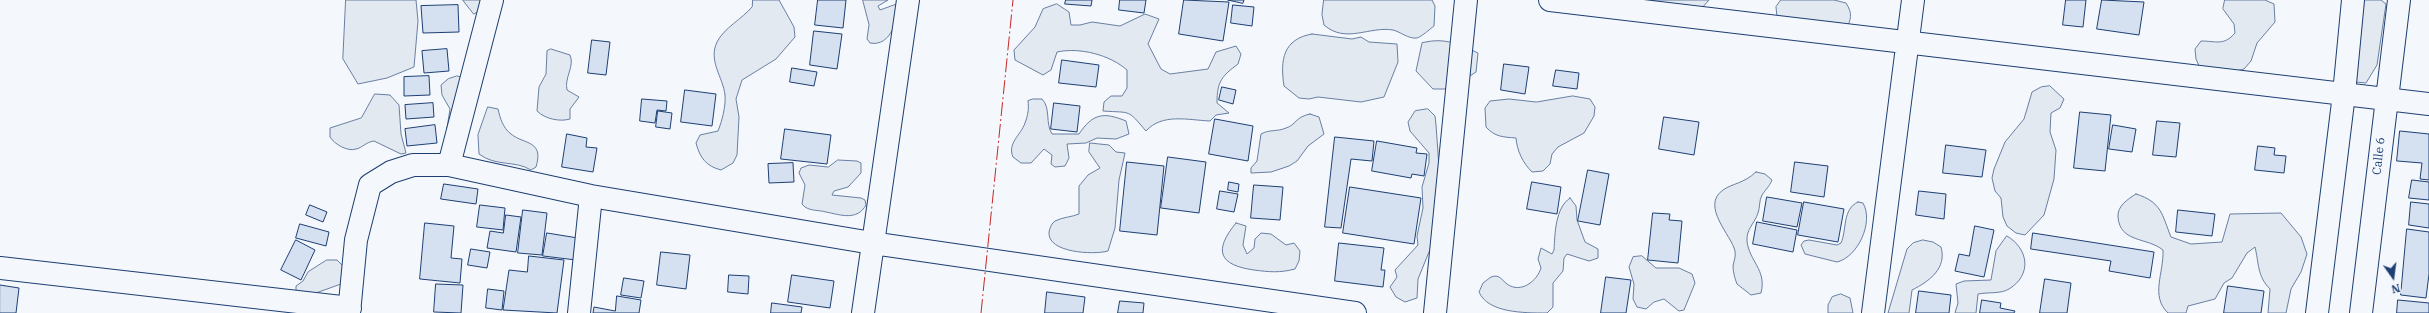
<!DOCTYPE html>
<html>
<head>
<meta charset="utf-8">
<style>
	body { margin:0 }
	#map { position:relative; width:2429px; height:313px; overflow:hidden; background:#f4f7fb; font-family:"IBM Plex Serif",serif }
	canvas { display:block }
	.north { position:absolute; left:2373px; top:257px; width:40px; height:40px; -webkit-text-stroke:3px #f4f7fb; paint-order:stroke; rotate:166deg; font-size:11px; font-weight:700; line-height:16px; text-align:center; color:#1d3f73 }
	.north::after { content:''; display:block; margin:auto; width:14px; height:18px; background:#1d3f73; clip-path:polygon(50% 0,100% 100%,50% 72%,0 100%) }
</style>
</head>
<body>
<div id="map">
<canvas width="2429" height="313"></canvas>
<div class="north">N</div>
</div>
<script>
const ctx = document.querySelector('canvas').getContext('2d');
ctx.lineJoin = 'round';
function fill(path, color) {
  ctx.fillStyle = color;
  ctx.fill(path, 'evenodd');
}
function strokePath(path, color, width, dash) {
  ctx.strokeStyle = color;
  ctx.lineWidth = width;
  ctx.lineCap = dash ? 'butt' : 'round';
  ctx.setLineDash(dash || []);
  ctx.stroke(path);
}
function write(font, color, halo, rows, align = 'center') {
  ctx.font = font + ' "IBM Plex Serif",serif';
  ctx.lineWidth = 3;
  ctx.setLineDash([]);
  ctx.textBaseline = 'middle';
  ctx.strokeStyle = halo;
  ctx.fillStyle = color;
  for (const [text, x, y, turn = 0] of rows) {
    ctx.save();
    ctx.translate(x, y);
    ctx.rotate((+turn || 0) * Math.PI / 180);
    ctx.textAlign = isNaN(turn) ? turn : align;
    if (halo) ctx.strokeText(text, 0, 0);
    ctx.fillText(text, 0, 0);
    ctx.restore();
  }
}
const green = new Path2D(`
	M346,0H416L418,21L414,67L387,78L358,84L343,59Z
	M463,0H486L483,8L474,14Z
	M753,0H779L794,27L795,37L776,59L742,80L736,99L739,117L737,155L733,163L721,170C706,166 700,158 696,143L700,135L718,131C722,121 726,106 725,95C723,77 708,61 717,42C724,28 742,19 752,7Z
	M863,0H888L878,6L880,10L902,2C897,18 892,47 870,43L867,39L869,25Z
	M1324,0H1432L1435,6L1434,26C1430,29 1421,37 1417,38C1408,39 1401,32 1393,30C1369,26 1346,44 1324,25L1322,15Z
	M1649,0H1709L1701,9Z
	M1781,0H1834L1846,3C1853,14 1851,19 1846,30L1777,17L1776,7Z
	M2225,0H2265L2274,4L2275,22L2257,43L2251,61L2244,69L2229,73L2200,68L2196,59L2195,49L2201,41C2216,41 2224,46 2235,33L2234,24L2223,9Z
	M2353,0H2381L2386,4L2377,65L2366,83L2346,81Z
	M1057,4L1069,12L1071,25H1080L1092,22L1120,26L1145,14L1159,19L1148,44L1161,69L1170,74L1208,69L1216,52L1236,46L1241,54L1238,64C1222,76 1217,81 1217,103L1229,113L1216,115L1210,121C1188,120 1162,113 1146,131C1127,109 1132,113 1103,111L1104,102L1111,96H1122L1127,88V70C1110,55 1080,47 1057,52L1051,70L1043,75L1015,60L1014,50L1035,27L1043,9Z
	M1312,34L1352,39L1361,37L1369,42L1397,44L1398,62L1384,97L1361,102L1318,97L1309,99L1299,98L1284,86C1280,60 1283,39 1312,34Z
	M1432,41C1449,39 1463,46 1478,53L1476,72L1450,89H1433L1416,71L1422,43Z
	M551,49L570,55C575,66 564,78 567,90L579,97L570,109V119C560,122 545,119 537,111L539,87L546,74L547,51Z
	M457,76L462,77L447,128L450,109L442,95L441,85L448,79Z
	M2050,86L2064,99L2060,108L2051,113L2050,132L2056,150L2054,179L2044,215L2025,235L2016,233L2007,226L2003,217L2001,198L1995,191L1992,178L1994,169L2005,142L2024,119L2032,92L2041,87Z
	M375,94L390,95L399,105L401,134L406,153L401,154L374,141C366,142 362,148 356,149C348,152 334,144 330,137V128L361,118Z
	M1573,96L1590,99L1595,107L1594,116L1584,133L1558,147L1552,154L1550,164L1543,171L1532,172C1523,163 1517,151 1516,138C1503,137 1495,137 1486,127L1485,108L1490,101L1509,99L1536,102Z
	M1033,99H1042C1051,108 1045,123 1052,134H1079C1093,113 1104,112 1126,121L1129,134L1116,139L1097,138L1086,143L1067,144L1069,158L1065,166L1055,167L1051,164L1052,155L1044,149L1031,163H1021L1013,157C1007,143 1021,135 1025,123C1028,115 1029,109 1028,101Z
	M488,107L498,109C500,118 503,128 511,134C525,145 544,140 536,167L531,170C515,160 496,167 479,154L478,135Z
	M1428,109L1435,116L1436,125L1440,181V237L1429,252L1418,279L1417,298L1405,302L1396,297L1390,287L1397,277L1395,270L1418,245L1417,236L1423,208L1422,187L1429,163V153L1410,131L1408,122L1415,111Z
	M1310,114L1319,117L1324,134L1308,146L1297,161L1289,166L1271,172L1251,173V168L1257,161L1261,134C1270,129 1277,132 1286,128C1296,125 1295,117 1310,114Z
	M1090,143L1109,145L1116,152L1125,153L1119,180L1115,228L1108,251C1094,255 1047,253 1049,232C1050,227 1052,223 1055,221C1063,217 1072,217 1079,214V186L1088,175L1100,168L1089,152Z
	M838,160L857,161L861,163V173L848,187L834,191L832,195L861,198L865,200L866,205C857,221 841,215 826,212C819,210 811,211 805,207L802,204L805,185L799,173L801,168L809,165L828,167Z
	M1756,172L1765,174L1772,180C1769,187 1766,189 1762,195C1759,200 1760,208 1758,213C1755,223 1746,229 1747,241C1749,261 1767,270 1761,293L1751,295L1737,284C1735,279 1733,272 1733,266C1734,260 1736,257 1735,251C1732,236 1700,206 1723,190C1733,183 1743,184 1756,172Z
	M2136,194C2162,202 2162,215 2171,237L2191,244L2222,242L2230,214L2281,213L2301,237L2307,254L2301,272L2291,289L2286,313H2268L2270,289C2257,276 2259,263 2255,247L2247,253L2232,278L2224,283L2215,299L2188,306L2186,313H2168C2150,296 2164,273 2163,250C2147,237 2120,243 2118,217C2117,206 2128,199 2136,194Z
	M1570,198L1576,206L1577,220L1585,242L1598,249V258L1589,261L1567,254L1564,258L1563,271L1553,283V307L1547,313C1524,313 1488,313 1479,292L1483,283L1491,277C1499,274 1501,279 1507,284C1521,294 1537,281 1541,268L1538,259L1541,248L1552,254L1554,250C1555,234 1555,208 1570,198Z
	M1858,202L1863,203C1874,222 1858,257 1837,262L1805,254L1801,245L1804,241L1809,240L1837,245L1841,243C1847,230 1842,209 1858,202Z
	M1236,223L1246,226L1243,245L1247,254L1254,248L1255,239L1261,233L1271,234L1286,245L1294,243L1300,251L1299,261L1295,269C1280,273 1269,272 1254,270C1219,265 1213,251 1236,223Z
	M2007,236C2029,249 2032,275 2009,289C2001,294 1988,292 1978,294L1976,313H1955L1958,303L1956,284L1964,281L1991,280L1996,251Z
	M1923,240L1933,242L1941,247C1947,268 1930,281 1912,290L1909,313H1888L1907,249L1913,243Z
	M1642,256L1656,268H1679L1692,274L1695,283L1684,310L1679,311L1664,299L1654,302L1646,309L1637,307L1633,299L1634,284L1629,267L1633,257Z
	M327,260H337L344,267L343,281L341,284L313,294L296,291V286L303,281L308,272Z
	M1841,294L1850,298L1853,313H1828V305L1832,297Z`);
fill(green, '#e3e9f0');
strokePath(green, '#687fa3', 1);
const building = new Path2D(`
	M818,0H846L843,28L815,25Z
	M1066,0H1092L1091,6L1065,4Z
	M1120,0H1146L1144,13L1119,10Z
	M1184,0L1229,2L1223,41L1179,34Z
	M1228,0H1244L1243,3Z
	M2066,0H2086L2083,27L2063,25Z
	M2102,0L2144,2L2139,35L2097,29Z
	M458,5L459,32L423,33L421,6Z
	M1233,5L1254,7L1252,26L1231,23Z
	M814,31L842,34L837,69L810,65Z
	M592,40L610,42L606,75L588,73Z
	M447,49L449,71L424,73L422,51Z
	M1062,60L1099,65L1096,87L1059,83Z
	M1504,64L1529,67L1525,94L1501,90Z
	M792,68L817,72L814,86L790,82Z
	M1556,70L1579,73L1577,89L1553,86Z
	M429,76L430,95L404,96V77Z
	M1222,87L1236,90L1233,104L1219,100Z
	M685,90L716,94L712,126L681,122Z
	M642,99L667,101L666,111L657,110L655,123L640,121Z
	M433,103L434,117L406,119L405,105Z
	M1054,103L1080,106L1077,132L1051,129Z
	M658,111L672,113L670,129L656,127Z
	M2080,112L2111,115L2105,171L2074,168Z
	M1664,117L1699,122L1694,155L1659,149Z
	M1215,119L1253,126L1248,161L1209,154Z
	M2157,121L2180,123L2176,157L2153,155Z
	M435,125L437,143L407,146L405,129Z
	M2113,125L2136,129L2132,152L2109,149Z
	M785,129L831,135L827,164L781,159Z
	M2400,131L2429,134V180L2420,179L2422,163L2397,161Z
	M567,134L587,138L586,147L597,148L593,172L562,167Z
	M1335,137L1374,141L1372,161L1351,159L1341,228L1325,227Z
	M1377,141L1417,148L1416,153L1427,154L1424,176L1412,174L1411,178L1372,171Z
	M1946,145L1986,150L1982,177L1943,173Z
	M2258,146L2275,148L2274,155L2286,156L2284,173L2255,170Z
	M1168,157L1206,162L1199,213L1161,208Z
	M1127,162L1164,166L1157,235L1120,231Z
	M1795,162L1828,166L1824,197L1791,192Z
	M793,163L794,182L769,183L768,164Z
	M1588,170L1609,174L1600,225L1578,221Z
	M2412,180L2429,182V200L2409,198Z
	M1229,182L1239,184L1238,192L1228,190Z
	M1532,182L1561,187L1557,214L1527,209Z
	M444,184L478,189L476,204L441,199Z
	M1254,185L1283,187L1280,220L1251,218Z
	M1350,187L1421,198L1414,244L1343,233Z
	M1220,191L1238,194L1234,212L1217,209Z
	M1919,191L1946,194L1944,219L1916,215Z
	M1767,197L1802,203L1797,227L1763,221Z
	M1804,202L1844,209L1838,242L1798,235Z
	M2411,202L2429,204V228L2409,225Z
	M310,205L327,212L323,222L306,215Z
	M480,205L505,208L503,230L477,227Z
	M523,210L547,213L542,255L518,253Z
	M2178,210L2215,214L2212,236L2176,232Z
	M1653,213L1670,214L1669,220L1682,221L1678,263L1648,260Z
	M506,215L521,217L516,252L487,248L490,231L503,233Z
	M1757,222L1797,230L1793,252L1753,244Z
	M425,223L454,226L451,258L462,259L460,283L420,279Z
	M300,224L329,232L326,246L296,238Z
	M1975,226L1994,230L1984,277L1955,271L1959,254L1969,256Z
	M2407,229L2429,232V274L2426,298L2401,295Z
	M547,233L578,238L576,260L543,256Z
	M2033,233L2154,252L2150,278L2109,271L2111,261L2031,249Z
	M296,240L315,250L301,280L281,270Z
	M1339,243L1384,248L1381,270H1385L1383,287L1335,281Z
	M471,249L490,252L487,268L468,265Z
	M661,252L690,255L686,289L657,285Z
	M529,256L564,260L557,313L503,310L509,270L527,272Z
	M729,275L749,276L748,294L728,292Z
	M792,275L834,281L830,308L788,302Z
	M1606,277L1631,280L1626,313H1601Z
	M624,278L644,281L641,298L621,295Z
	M2045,279L2071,283L2067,313H2040Z
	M436,284L463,285L461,313L434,312Z
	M0,285L19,288L16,313H0Z
	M2228,286L2264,291L2261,313H2224Z
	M488,289L504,291L502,310L486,308Z
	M1919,291L1951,295L1949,313H1916Z
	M1047,292L1085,297L1083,313H1045Z
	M617,296L641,300L639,313H593L594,307L615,311Z
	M1982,300L2001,303L2000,308L2015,311L2014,313H1980Z
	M2398,300L2429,303V313H2397Z
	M1120,301L1144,303L1143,313H1118Z
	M772,303L802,307L801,313H771Z`);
fill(building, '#d5e0f0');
strokePath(building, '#1d3f73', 1);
const minor = new Path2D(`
	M1550,0L2429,104
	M449,165L492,0
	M0,268L350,308
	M349,313L356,240L370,185L391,172L413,165H449L591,196L872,243L1355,313
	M579,313L591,196
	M863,313L908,0
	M1435,313L1466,0
	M1873,313L1913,0
	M2317,313L2344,94L2353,0
	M2361,313L2399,0`);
strokePath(minor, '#1d3f73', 24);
strokePath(minor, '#f4f7fb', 22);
strokePath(new Path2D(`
	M981,313L1013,0`), '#c62828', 1, [14, 3, 2, 3]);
write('12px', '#1d3f73', '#f4f7fb', [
	["Calle 6",2379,156,-84]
]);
</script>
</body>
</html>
